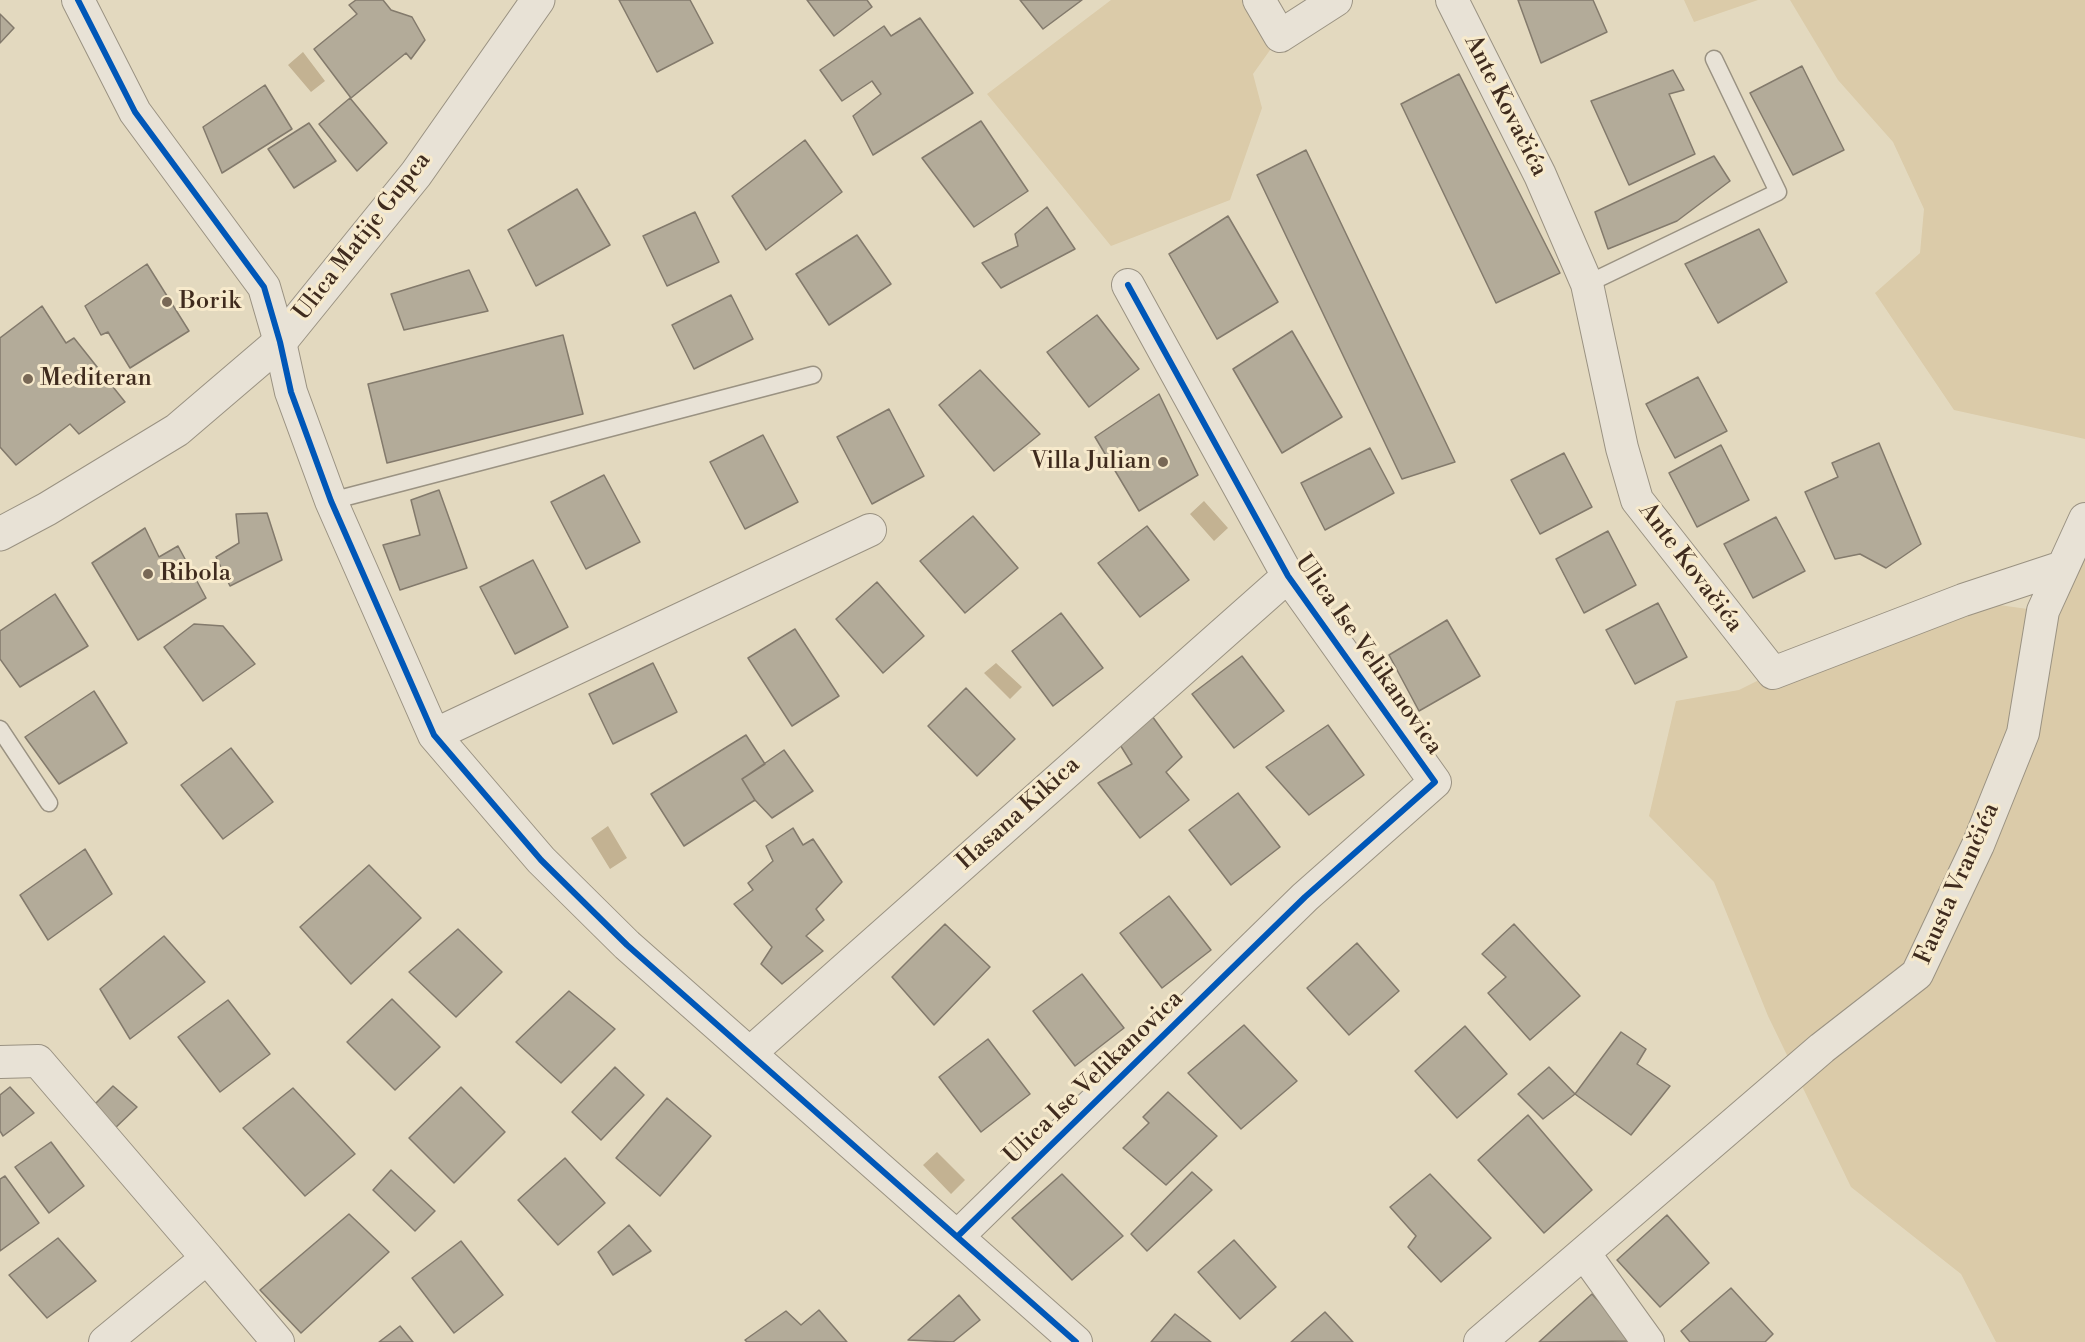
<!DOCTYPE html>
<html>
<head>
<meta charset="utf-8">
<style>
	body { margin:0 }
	canvas { display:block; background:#e3d9bf }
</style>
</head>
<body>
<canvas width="2085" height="1342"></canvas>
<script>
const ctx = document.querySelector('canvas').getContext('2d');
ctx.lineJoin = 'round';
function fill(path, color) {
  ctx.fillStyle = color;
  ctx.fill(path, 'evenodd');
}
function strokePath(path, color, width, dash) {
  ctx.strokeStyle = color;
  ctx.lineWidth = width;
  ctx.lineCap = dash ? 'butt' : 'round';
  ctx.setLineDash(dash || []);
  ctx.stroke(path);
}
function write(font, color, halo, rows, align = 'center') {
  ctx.font = font + ' "Libre Bodoni",serif';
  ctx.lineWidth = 6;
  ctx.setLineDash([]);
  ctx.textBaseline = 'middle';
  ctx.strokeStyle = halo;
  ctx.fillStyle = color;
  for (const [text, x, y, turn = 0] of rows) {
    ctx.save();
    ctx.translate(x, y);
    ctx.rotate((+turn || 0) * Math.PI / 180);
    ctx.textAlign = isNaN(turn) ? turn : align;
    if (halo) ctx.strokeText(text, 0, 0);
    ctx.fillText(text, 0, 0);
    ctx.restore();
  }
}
fill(new Path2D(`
	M1111,0H1259L1280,36L1253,74L1262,108L1230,200L1111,246L987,94Z
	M1684,0H1758L1694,22Z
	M1790,0H2085V439L1954,410L1875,293L1920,253L1924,209L1893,142L1838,80Z
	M2085,519V1342H1996L1961,1274L1851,1187L1768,1016L1714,882L1649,816L1676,701L1739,690L1773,673L1963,600L2042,611Z`), '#dbcba9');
fill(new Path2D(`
	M303,52L325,81L311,92L288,65Z
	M1204,501L1228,528L1214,541L1190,514Z
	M996,663L1022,687L1010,699L984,673Z
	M608,826L627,858L610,869L591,838Z
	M937,1152L965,1180L951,1194L923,1165Z`), '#c3b292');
const building = new Path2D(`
	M356,0H383L391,10L412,17L425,40L411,59L406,53L351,98L314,49L357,14L349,5Z
	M619,0H690L713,43L657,72Z
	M807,0H867L872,7L834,36Z
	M1020,0H1082L1043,29Z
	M1518,0H1593L1607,32L1541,63Z
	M0,14L14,28L0,43Z
	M920,18L973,93L873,155L853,116L881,94L872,81L842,101L820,70L884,26L891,36Z
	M1802,66L1844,150L1793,175L1750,93Z
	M1673,70L1684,90L1669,94L1695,154L1629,185L1591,101Z
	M1459,74L1560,273L1496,303L1401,104Z
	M265,85L292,129L222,173L203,127Z
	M350,98L387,143L357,171L319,124Z
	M981,121L1028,191L974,227L922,158Z
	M309,123L336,161L294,188L268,149Z
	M805,140L842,192L766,250L732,196Z
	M1306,150L1455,462L1402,479L1257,175Z
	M1714,156L1730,181L1677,221L1608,249L1595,212Z
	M577,189L610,245L536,286L508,230Z
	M1047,207L1075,249L1001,288L982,263L1018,246L1015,234Z
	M695,212L719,262L667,286L643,236Z
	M1228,216L1278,302L1217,339L1169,254Z
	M1759,229L1787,282L1718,323L1685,264Z
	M857,235L891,284L829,325L796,274Z
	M147,264L189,331L130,368L108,332L101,335L85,306Z
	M469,270L488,311L404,330L391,294Z
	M731,295L753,339L694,369L672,325Z
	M42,306L66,343L74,338L125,402L79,434L70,424L16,465L0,447V338Z
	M1097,315L1139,369L1089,407L1047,352Z
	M1292,331L1342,417L1282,453L1233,369Z
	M563,335L583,414L387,463L368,384Z
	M980,370L1040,434L994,471L939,405Z
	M1698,377L1727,431L1675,458L1646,404Z
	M1159,394L1198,475L1139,511L1095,437Z
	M889,409L924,476L872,504L837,437Z
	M763,435L798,502L745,529L710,462Z
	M1879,443L1921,544L1886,568L1860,554L1835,559L1805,492L1838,477L1832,463Z
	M1721,445L1749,500L1697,527L1669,473Z
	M1370,448L1394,493L1325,530L1301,483Z
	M1564,453L1592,507L1540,534L1511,480Z
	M604,475L640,542L586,569L551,502Z
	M439,490L467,568L400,590L383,545L420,535L411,500Z
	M267,513L282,560L230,586L216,557L239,543L236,514Z
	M973,516L1018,568L965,613L920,561Z
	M1776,517L1805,571L1753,598L1724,544Z
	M1147,526L1189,580L1140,617L1098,563Z
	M145,528L159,557L178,546L206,598L138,640L92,563Z
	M1608,531L1636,585L1584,613L1556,559Z
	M533,560L568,627L515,654L480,587Z
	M877,582L924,636L883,673L836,619Z
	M55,594L88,646L20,687L0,659V631Z
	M1658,603L1687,657L1635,684L1606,630Z
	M1061,613L1103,668L1053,706L1012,651Z
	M1447,620L1480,676L1419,711L1389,655Z
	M194,624L223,626L255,664L203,701L164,647Z
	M795,629L839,696L792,726L748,658Z
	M1242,656L1284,711L1234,748L1192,694Z
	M653,663L677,712L613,744L589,694Z
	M966,688L1015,739L977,776L928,726Z
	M94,691L127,743L59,784L25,737Z
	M1152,716L1182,757L1166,772L1189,800L1140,838L1098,783L1132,764L1117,740Z
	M1328,725L1364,775L1309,815L1266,767Z
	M746,735L765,764L742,779L755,800L684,846L651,794Z
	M231,748L273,802L223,839L181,785Z
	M784,750L813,791L772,818L755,800L742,779Z
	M1238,793L1280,847L1231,885L1189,830Z
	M793,828L803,845L813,839L842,882L816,909L824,920L806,936L823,951L782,984L761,964L772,947L734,904L753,890L748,883L773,861L766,846Z
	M85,849L112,894L48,940L20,895Z
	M369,865L421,918L351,984L300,927Z
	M1169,896L1211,950L1162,988L1120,933Z
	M945,924L990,967L934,1025L892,977Z
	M1514,924L1580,996L1530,1040L1488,993L1506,977L1482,954Z
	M458,929L502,972L456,1017L409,972Z
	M164,936L205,982L130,1039L100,989Z
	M1357,943L1399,991L1349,1035L1307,988Z
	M1082,974L1124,1028L1075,1066L1033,1011Z
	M569,991L615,1029L561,1083L516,1042Z
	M392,999L440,1047L395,1090L347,1042Z
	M228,1000L270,1054L220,1092L178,1037Z
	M1244,1025L1297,1081L1241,1129L1188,1073Z
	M1465,1026L1507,1074L1457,1118L1415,1071Z
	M1621,1032L1646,1049L1637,1064L1670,1086L1631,1135L1575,1094Z
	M988,1039L1030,1094L981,1132L939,1077Z
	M615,1067L644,1095L601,1140L572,1112Z
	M1549,1067L1575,1094L1543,1119L1518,1094Z
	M113,1086L137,1107L112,1131L90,1109Z
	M10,1087L34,1113L3,1136L0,1131V1095Z
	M461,1087L505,1132L454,1183L409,1138Z
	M293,1088L355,1154L305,1196L243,1128Z
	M1168,1092L1217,1136L1166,1185L1123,1148L1149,1123L1143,1117Z
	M667,1098L711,1136L660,1196L616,1158Z
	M1528,1115L1592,1190L1544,1233L1478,1160Z
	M51,1142L84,1186L49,1213L15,1167Z
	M565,1158L605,1203L558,1245L518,1200Z
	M391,1170L435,1211L415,1231L373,1190Z
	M1192,1172L1212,1190L1147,1251L1131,1234Z
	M1062,1174L1123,1236L1072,1280L1012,1218Z
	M1430,1174L1491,1238L1441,1282L1408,1247L1416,1236L1390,1207Z
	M5,1176L39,1223L0,1251V1179Z
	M349,1214L389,1252L301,1333L260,1290Z
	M1667,1215L1709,1263L1660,1307L1617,1260Z
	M629,1225L651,1251L613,1275L598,1252Z
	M58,1238L96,1281L47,1318L9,1275Z
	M1234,1240L1276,1287L1240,1319L1198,1272Z
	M461,1241L503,1295L454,1333L412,1278Z
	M1731,1288L1773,1334L1765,1342H1690L1681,1331Z
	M1592,1294L1635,1341L1539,1342Z
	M959,1295L980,1320L953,1342L908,1340Z
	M819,1310L847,1342H747L745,1340L786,1311L801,1325Z
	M1325,1312L1353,1342H1291Z
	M1175,1314L1211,1342H1151Z
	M400,1326L413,1342H379Z`);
fill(building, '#b3ab99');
strokePath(building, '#837a6c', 1.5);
const service = new Path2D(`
	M1587,284L1778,192L1714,59
	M331,501L813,375
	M0,729L49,803`);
const minor = new Path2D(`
	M78,0L135,112L264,287L280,342L291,392L331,501L434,735L541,860L627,945L1076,1342
	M1259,0L1280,36L1336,0
	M1452,0L1540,175L1587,284L1622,448L1637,500L1773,673L1963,600L2063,567
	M434,735L870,530
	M750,1053L1288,576
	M0,1062L38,1061L207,1258L105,1342
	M958,1236L1305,897L1435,782L1288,576L1128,285
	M1584,1253L1648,1342
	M207,1258L278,1342
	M1480,1342L1822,1048L1917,974L1978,845L2023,733L2043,611L2085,519`);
const tertiary = new Path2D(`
	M0,534L47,509L177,430L280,342L416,174L538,0`);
strokePath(service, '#9a9282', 19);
strokePath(minor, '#9a9282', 34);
strokePath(tertiary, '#9a9282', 35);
strokePath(service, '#e8e2d6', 16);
strokePath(minor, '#e8e2d6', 32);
strokePath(tertiary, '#e8e2d6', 33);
strokePath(new Path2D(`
	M78,0L135,112L264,287L280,342L291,392L331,501L434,735L541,860L627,945L1076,1342
	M958,1236L1305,897L1435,782L1288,576L1128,285`), '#0057b8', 6);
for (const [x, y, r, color] of [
	[167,302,6,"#786856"],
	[28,379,6,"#786856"],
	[1163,462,6,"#786856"],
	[148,574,6,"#786856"]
]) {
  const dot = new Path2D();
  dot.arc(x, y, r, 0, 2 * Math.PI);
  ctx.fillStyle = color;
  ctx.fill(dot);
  strokePath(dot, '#f7eacc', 2);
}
write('24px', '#3f2b1e', '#f7eacc', [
	["Ante Kovačića",1505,106,63],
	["Ulica Matije Gupca",363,237,-52],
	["Ante Kovačića",1690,568,53],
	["Ulica Ise Velikanovica",1368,655,55],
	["Hasana Kikica",1019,814,-42],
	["Fausta Vrančića",1958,884,-66],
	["Ulica Ise Velikanovica",1094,1078,-44]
]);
write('24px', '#3f2b1e', '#f7eacc', [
	["Borik",179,302],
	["Mediteran",40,379],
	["Villa Julian",1151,462,"right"],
	["Ribola",160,574]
], 'left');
</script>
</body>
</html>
